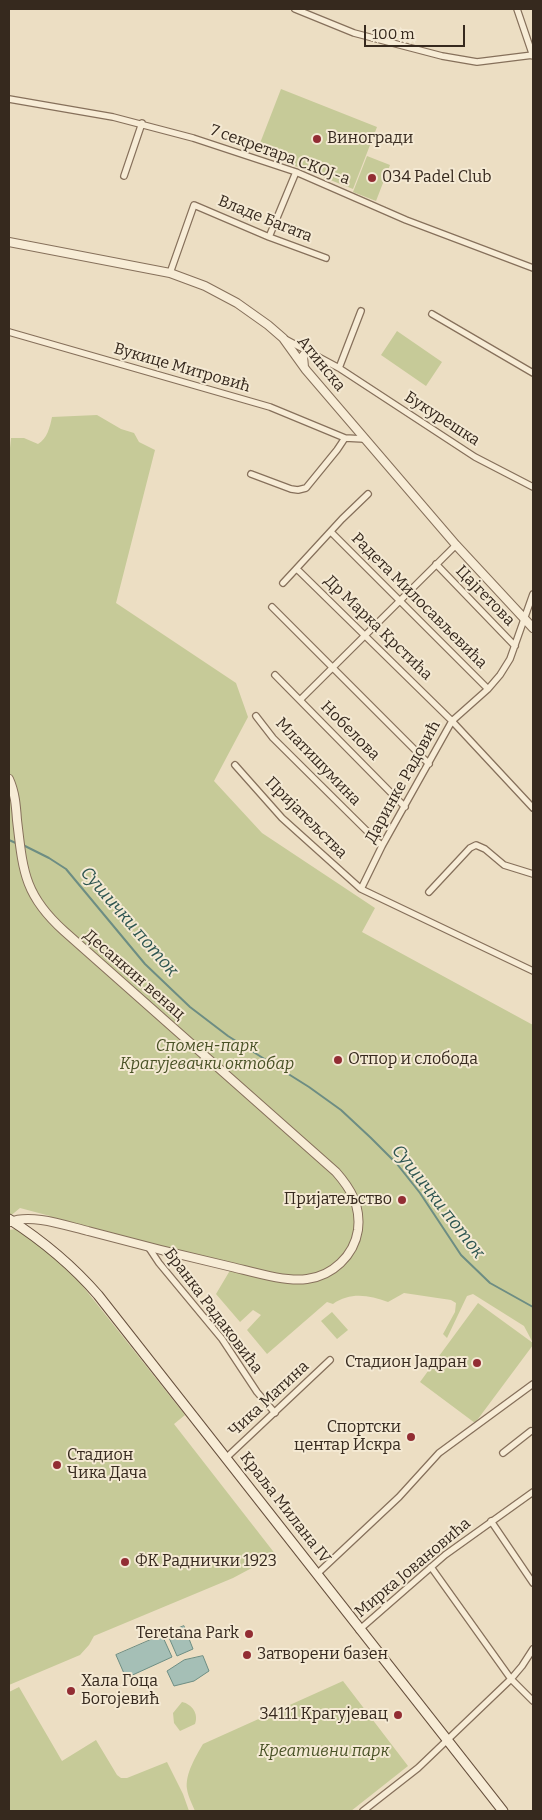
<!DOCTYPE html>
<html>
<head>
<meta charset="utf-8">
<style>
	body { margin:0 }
	#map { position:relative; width:542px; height:1820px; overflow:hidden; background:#ecdec3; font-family:Bitter,serif }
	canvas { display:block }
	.frame { position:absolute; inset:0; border:10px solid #36291e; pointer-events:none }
	.scale { position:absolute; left:364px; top:25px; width:101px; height:22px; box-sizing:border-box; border:2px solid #36291e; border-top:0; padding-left:6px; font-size:15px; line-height:18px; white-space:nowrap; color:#36291e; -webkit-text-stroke:4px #f4e9d3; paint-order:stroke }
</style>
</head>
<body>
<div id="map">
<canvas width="542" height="1820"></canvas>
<div class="frame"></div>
<div class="scale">100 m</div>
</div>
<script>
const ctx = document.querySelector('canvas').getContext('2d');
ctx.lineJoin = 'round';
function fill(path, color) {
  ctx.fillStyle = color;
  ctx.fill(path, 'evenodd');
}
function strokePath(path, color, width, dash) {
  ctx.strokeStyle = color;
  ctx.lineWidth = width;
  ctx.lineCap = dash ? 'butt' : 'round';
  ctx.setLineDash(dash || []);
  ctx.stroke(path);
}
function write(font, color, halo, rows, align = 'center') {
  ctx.font = font + ' Bitter,serif';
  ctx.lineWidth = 4;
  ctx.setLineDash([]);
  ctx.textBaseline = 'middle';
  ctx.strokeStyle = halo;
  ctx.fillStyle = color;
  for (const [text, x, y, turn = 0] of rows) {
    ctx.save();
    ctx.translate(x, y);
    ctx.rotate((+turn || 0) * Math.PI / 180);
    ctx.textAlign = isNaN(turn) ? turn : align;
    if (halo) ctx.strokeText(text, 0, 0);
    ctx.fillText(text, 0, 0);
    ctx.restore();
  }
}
fill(new Path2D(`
	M281,89L377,127L353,189L257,151Z
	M367,156L390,165L376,201L353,192Z
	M397,331L442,362L426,386L381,355Z
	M97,415L121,429L134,433L139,442L155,450L116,603L236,683L248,717L214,781L262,833L375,908L362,932L533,1025V1345L475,1423L420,1382L478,1303L533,1343L524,1326L473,1294L467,1296L447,1338L443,1334L455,1312L456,1303L451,1300L404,1293L388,1302C369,1295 350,1292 333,1304L327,1302L267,1354L247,1330L261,1315L253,1310L240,1322L216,1294L232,1267L53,1222L50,1216L20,1208L9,1217V458L11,438H24L38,444C47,439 50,427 52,417Z
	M16,1229L48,1252L81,1284L185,1415L174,1424L276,1555L233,1578L94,1636L89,1645L80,1655L9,1685V1230Z
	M332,1312L348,1330L337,1339L321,1321Z
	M343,1681L408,1766L351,1811H195C192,1804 188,1796 187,1789C185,1774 196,1756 203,1744Z
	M19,1687L62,1761L96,1740L117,1775L121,1778H127L167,1762L183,1794L189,1811H9V1692Z
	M182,1702C192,1704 199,1714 195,1724L180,1731L174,1723L173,1713Z`), '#c6ca98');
const water = new Path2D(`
	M184,1626L193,1649L177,1656L167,1633Z
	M162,1635L172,1657L126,1678L116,1655Z
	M203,1656L209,1671L194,1681L174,1686L167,1671L184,1660Z`);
fill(water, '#a5bfb6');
strokePath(water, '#6d8d83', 1);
strokePath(new Path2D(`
	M9,840L18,844
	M23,845L49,858L66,869L145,964L190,1007L228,1036L309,1087L341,1110L371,1138L397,1164L420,1193L461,1255L490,1283L533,1307`), '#6d8d83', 2);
const minor = new Path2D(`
	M295,9L354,33L442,56L477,62L533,55
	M517,9L533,56
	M9,99L113,117L193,138L296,172L406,220L533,268
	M124,176L142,123
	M269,237L296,172
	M170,273L194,205L269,237L326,258
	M432,314L533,373
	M9,332L270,407L345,438L364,439
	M285,339L339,368L475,457L533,487
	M339,368L361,311
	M251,474L291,489L298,490L306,488L337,450L345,438
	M331,532L488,689
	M436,564L515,646
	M296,569L342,519L368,494
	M283,583L296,569L299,571L452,721L533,808
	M272,607L429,764
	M275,675L405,807
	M300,700L456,545
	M256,716L273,738L382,846
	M235,765L282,818L361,889L533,971
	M361,889L382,846L452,721L488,689L500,675L510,659L533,594
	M429,892L470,848L476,845L485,849L504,865L533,874
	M149,1248L159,1263L222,1339L257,1392L275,1413
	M503,1453L531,1431
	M226,1458L330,1360
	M491,1521L533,1583
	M431,1567L511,1679L533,1701
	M317,1574L399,1497L439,1453L533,1384
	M359,1630L445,1555L533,1492
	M363,1811L418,1768L511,1679L522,1666L533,1649`);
const tertiary = new Path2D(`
	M9,242L170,273L205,286L237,303L268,325L283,338L306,370L456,545L533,628
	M304,367L303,356L307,351
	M9,779C15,792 16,806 17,820C23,871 24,895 64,931L336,1172C351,1189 361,1206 358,1230C354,1256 332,1276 307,1279C285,1282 253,1272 232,1267C184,1256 136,1244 88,1231C67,1226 31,1213 10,1222`);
const secondary = new Path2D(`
	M9,1219C43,1241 72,1265 98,1295L503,1811`);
strokePath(minor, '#86705b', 8);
strokePath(tertiary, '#86705b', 10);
strokePath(secondary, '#68513e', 11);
strokePath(minor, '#f7ecd6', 5.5);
strokePath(tertiary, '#f7ecd6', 8);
strokePath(secondary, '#f7ecd6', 9);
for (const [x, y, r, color] of [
	[317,139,5,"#922d33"],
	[372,178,5,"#922d33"],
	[338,1060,5,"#922d33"],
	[402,1200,5,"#922d33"],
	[477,1363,5,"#922d33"],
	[411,1437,5,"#922d33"],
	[57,1465,5,"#922d33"],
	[125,1562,5,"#922d33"],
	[249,1634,5,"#922d33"],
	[247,1655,5,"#922d33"],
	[71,1691,5,"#922d33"],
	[398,1715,5,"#922d33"]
]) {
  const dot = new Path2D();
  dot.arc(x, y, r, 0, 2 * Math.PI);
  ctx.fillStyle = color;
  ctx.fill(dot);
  strokePath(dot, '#f4e9d3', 2);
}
write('16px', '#36291e', '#f4e9d3', [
	["Виногради",327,139],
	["034 Padel Club",382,178],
	["Отпор и слобода",348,1060],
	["Пријатељство",392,1200,"right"],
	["Стадион Јадран",467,1363,"right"],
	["Спортски",401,1428,"right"],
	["центар Искра",401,1446,"right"],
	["Стадион",67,1456],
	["Чика Дача",67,1474],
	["ФК Раднички 1923",135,1562],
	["Teretana Park",239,1634,"right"],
	["Затворени базен",257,1655],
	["Хала Гоца",81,1682],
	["Богојевић",81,1700],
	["34111 Крагујевац",388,1715,"right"]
], 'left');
write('16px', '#36291e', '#f4e9d3', [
	["7 секретара СКОЈ-а",280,155,20],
	["Владе Багата",265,219,22],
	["Атинска",321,364,51],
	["Вукице Митровић",182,368,16],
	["Букурешка",442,419,33],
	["Цајгетова",485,596,46],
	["Радета Милосављевића",419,601,45],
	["Др Марка Крстића",378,628,44],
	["Нобелова",350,731,45],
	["Млатишумина",318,762,46],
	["Даринке Радовић",403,782,-61],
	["Пријатељства",306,818,45],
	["Десанкин венац",134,975,41],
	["Бранка Радаковића",213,1311,53],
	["Чика Матина",269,1399,-43],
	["Краља Милана IV",285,1508,52],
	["Мирка Јовановића",413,1568,-40]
]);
write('italic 16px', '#495226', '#f4e9d3', [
	["Спомен-парк",207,1047],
	["Крагујевачки октобар",207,1065],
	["Креативни парк",324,1752]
]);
write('italic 18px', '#2e5651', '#f4e9d3', [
	["Сушички поток",129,922,49],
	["Сушички поток",438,1202,52]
]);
</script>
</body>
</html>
